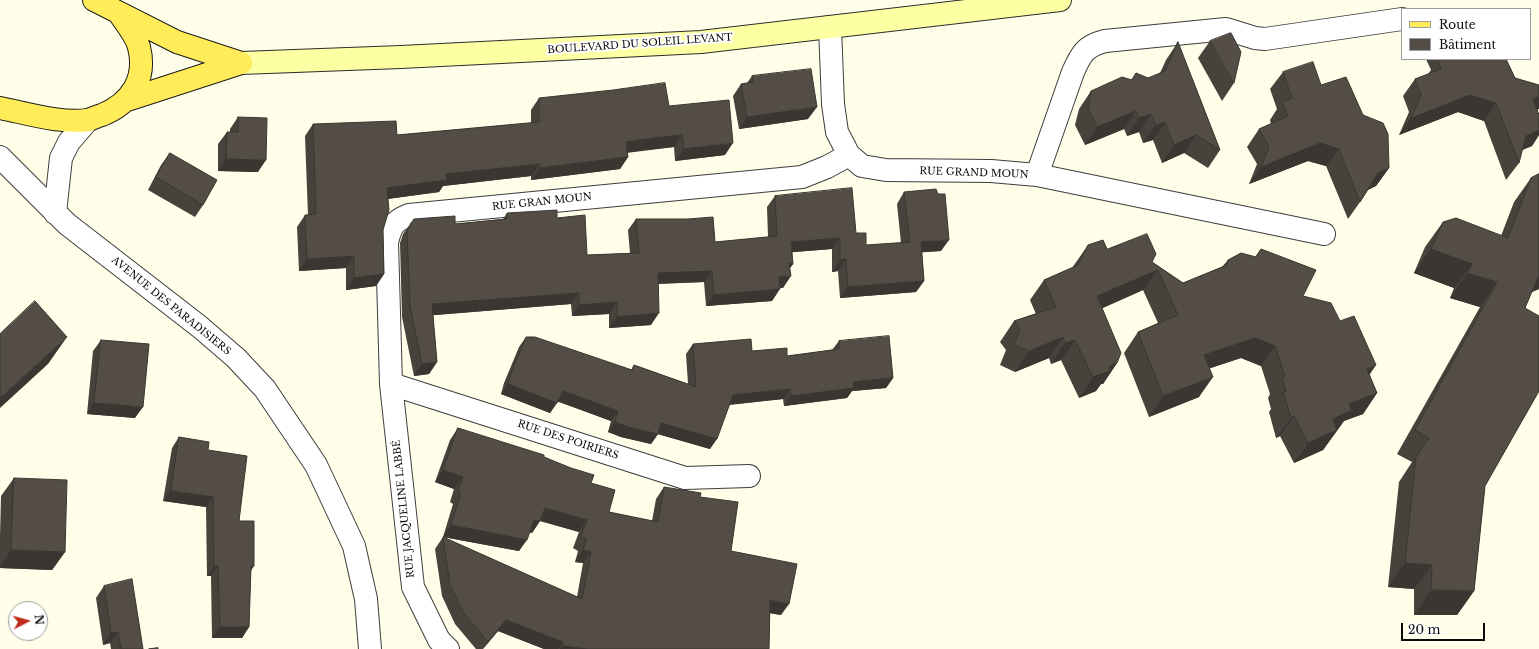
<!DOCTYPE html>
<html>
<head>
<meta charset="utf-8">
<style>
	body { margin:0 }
	#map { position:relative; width:1539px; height:649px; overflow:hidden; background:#fffee8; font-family:"Libre Baskerville",serif }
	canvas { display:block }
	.legend { position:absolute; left:1401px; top:8px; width:130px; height:52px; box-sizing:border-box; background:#fff; border:1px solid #9d9d9d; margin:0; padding:5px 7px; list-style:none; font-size:12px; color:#0a0a0a }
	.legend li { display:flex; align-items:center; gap:8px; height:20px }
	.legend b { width:20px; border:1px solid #9d9d9d }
	.north { position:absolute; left:8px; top:601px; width:40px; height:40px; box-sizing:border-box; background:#fff; border:1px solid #9d9d9d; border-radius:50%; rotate:84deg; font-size:11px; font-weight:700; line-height:16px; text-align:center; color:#0a0a0a }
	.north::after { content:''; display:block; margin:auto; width:14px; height:18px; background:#c02b1d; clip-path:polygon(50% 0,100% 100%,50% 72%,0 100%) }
	.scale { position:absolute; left:1401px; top:623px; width:84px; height:18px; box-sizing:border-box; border:2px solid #0a0a0a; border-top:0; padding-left:5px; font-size:12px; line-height:14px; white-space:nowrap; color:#0a0a0a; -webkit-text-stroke:3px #fff; paint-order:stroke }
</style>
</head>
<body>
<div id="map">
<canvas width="1539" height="649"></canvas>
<ul class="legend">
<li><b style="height:5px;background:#ffec58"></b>Route</li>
<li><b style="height:11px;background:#534d46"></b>Bâtiment</li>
</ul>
<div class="north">N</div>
<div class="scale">20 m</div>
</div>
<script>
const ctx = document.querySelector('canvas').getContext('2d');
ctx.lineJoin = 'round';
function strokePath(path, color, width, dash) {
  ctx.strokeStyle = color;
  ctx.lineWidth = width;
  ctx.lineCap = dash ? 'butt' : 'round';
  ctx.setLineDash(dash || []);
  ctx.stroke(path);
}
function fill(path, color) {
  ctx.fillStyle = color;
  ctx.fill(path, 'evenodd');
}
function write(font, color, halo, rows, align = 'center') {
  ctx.font = font + ' "Libre Baskerville",serif';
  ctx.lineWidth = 4;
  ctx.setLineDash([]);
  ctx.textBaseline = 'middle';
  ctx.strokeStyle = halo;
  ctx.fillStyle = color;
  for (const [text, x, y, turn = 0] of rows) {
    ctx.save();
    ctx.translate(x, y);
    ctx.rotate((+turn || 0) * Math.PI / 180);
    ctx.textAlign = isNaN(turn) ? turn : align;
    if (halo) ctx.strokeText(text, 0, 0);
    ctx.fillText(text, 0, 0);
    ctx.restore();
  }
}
const minor = new Path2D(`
	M830,27L833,104L837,132L849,155L862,166L886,170L991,171L1037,175L1324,234
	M0,157L67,224L200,327L236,358L265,389L316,465L354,546L366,599L370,649
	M1037,175L1073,72C1081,54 1085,46 1105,41L1226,29L1255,38L1265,39L1402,19
	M55,213L61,158L69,142L88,120
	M391,384L685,478L749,476
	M448,649L439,640L413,587L391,384L387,242C391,226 394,221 409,215L802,177L827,167L849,155`);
const secondary = new Path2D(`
	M241,63L401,57L701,42L1060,0`);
const primary = new Path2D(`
	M94,0L177,42L241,63
	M127,100L241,63
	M0,108C26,113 61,124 88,120C92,119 97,116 102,115C131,103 147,79 139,47C136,35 126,24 119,13`);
strokePath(minor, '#3d3d3d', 24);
strokePath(secondary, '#2c2c2c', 24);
strokePath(primary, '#1b1b1b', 24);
strokePath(minor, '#fff', 22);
strokePath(secondary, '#fdffa3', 22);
strokePath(primary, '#ffec58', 22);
fill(new Path2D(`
	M1210,41L1234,83L1222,101L1198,58Z
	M1178,42L1220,150L1208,168L1184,153L1162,163L1153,140L1143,143L1139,132L1127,136L1124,129L1085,145L1075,125L1079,109L1091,91L1131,80L1136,73L1148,78L1160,73L1166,60Z
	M1426,59H1506L1515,78L1537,110L1539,115V135L1532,146L1522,150L1519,163L1506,180L1484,121L1458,112L1399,135L1409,112L1403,96L1415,79L1428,74L1431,70Z
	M1283,72L1321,85L1363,115L1389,168L1376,186L1368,190L1360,202L1348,219L1326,166L1308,161L1249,184L1257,164L1247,147L1259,129L1271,124L1270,120L1277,109L1270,89Z
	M752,76L808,119L739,129L733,96L741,84L747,83Z
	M539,98L669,106L725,155L675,161L674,147L645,150L628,152V157L620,169L531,180V176L443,186L439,192L388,199L383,230L384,274L376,286L346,290V268L299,271L297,227L305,215H308L305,136L313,124L397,135L531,123V110Z
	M238,117L258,172L218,171V144L227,132H230V129Z
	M170,153L203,205L195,217L148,190L161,165Z
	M1539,174V289L1531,292L1525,308L1485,486L1474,591L1457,615H1414V589L1388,587L1399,482L1412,462L1397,454L1480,307L1450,298L1454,288L1414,273L1425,247L1443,222L1501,236L1514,202L1531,178Z
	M904,192L941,251L922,252L924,281L916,292L840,298L838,271L832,272V249L792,252L793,264L790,268L783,288H780L772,301L706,306L704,282L658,284L651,325L609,328V314L572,316L571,304L433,315L437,362L429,374L414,376L402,317L400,243L403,234L411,223L455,224L503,219L507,213L557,218L587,255L630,253L628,230L636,219L715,242L768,237L767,207L775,196L856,233L866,245L901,243L897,204Z
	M1088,245L1107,249L1152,262L1183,283L1222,267L1228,260L1255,257L1261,249L1303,296L1340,321L1369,375L1377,393L1363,414L1344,421L1323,450L1294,463L1280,436L1276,438L1269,412L1271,409L1268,398L1270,394L1261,366L1241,358L1210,368L1199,397L1149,417L1124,353L1138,332L1158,323L1143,290L1102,308L1117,363L1103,384H1101L1096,391L1079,398L1061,360L1051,364L1049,358L1015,372L1000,365L1006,350L1000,342L1014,321L1036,314L1030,300L1044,280L1072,268Z
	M526,337L631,370L634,365L688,384L686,354L693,344L787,356L832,350L839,341L893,378L886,388L852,391L847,398L784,406L783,399L729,405L710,449L658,434L651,444L621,437L608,432L611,421L558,401L550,413L501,394L504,383L519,347Z
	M101,340L135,418L87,414L93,351Z
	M458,428L544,457L591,483L609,512L652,521L656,499L664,487L700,497L731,551L781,615L770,613L769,649H544L498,631L483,649H476L455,624L442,596L435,549L443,537L577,597L583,563L575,562L578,551L573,548L579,532L540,521L532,533L530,532L519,551L443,537L453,504L450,502L454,489L435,482L450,440Z
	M179,437L208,450L239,521L251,572L249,627L242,638H212L211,576H207L206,507L163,501L172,448Z
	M14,478L65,552L52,570L0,568V536L1,496Z
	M104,586L143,649H111L110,643L103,645L96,598Z`), '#47423c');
fill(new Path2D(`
	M1470,95L1496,103L1484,121L1458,112L1399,135L1411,118Z
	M1539,96V109L1520,116L1533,99Z
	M817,107L808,119L739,129L747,117Z
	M1136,111L1124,129L1085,145L1097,127Z
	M1151,114L1139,132L1127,136L1139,118Z
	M1165,122L1153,140L1143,143L1156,125Z
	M1539,130V135L1532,146L1515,153L1526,136Z
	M682,135L674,147L618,154L626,142Z
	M1196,135L1184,153L1162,163L1174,145Z
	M733,143L725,155L675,161L684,149Z
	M1320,143L1339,149L1326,166L1308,161L1249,184L1261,167Z
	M628,157L620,169L531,180L540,168Z
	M226,159L266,160L258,172L218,171Z
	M540,164L531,176L443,186L439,192L379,200L387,188L446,174Z
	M1389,168L1376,186L1365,191L1378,173Z
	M840,238L832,249L783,253L791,242Z
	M949,240L941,251L913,253L921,242Z
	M1431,249L1472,264L1454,288L1414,273Z
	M354,256L346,268L299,271L307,259Z
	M846,259L838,271L832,272L840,260Z
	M789,263L793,264L785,275Z
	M1158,270L1143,290L1083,317L1097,296Z
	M712,271L704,282L650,284L658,273Z
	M1467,273L1497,282L1480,307L1450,298Z
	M384,274L376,286L346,290L354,278Z
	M1539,274V289L1523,296Z
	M791,276L783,288H771L779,277Z
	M924,281L916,292L840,298L848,287Z
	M780,289L772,301L706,306L714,295Z
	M579,293L571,304L424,316L432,304Z
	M617,302L609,314L572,316L579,305Z
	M659,313L651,325L609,328L617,317Z
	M67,337L48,364L0,408V398Z
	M1063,337L1049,358L1015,372L1029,351Z
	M1255,338L1275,346L1261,366L1241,358L1190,375L1204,355Z
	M1075,340L1061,360L1051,364L1065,343Z
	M437,362L429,374L414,376L422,364Z
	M1117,363L1103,384H1101L1096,391L1079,398L1093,377L1110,366Z
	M1376,365L1362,386L1367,369Z
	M1213,377L1199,397L1149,417L1163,396Z
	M893,378L886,388L853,391H852L847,398L784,406L791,396L860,381Z
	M508,384L557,403L550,413L501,394Z
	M790,389L783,399L726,405L733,395Z
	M563,391L618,411L611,421L556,401Z
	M1377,393L1363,414L1344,421L1323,450L1294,463L1308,443L1333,419L1349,404Z
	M94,403L143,407L135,418L87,414Z
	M1294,416L1280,436L1276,438L1291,418Z
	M615,422L658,434L651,444L621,437L608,432Z
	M661,423L717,439L710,449L654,433Z
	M443,470L463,477L454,489L435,482Z
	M171,491L213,497L206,507L163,501Z
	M545,508L587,520L579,532L537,520Z
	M534,520L540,521L532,533L526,531Z
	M451,525L527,540L519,551L443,537Z
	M11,550L65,552L52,570L0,568V567Z
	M583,550L591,552L583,563L575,562Z
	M1405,563L1432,565L1414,589L1388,587Z
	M214,566H218L211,576H207Z
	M251,566H254L247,577Z
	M1431,590L1474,591L1457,615H1414Z
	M770,600L789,604L781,615L762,612Z
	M506,620L563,642L558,649H544L498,631L483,649L488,642Z
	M220,627H249L242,638H212Z
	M118,632L110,643L103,645L111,633Z
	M562,646L587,649H560Z`), '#3a3631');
const building = new Path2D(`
	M1231,33L1241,52L1234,83L1210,41Z
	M1178,42L1220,150L1196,135L1174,145L1165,122L1156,125L1151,114L1139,118L1136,111L1097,127L1088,107L1091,91L1122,77L1132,80L1136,73L1148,78L1165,71Z
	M1441,59H1506L1515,78L1539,85V96L1533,99L1539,115V130L1526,136L1519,163L1496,103L1470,95L1411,118L1421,95L1415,79L1441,69L1438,60Z
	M1313,62L1321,85L1346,77L1363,115L1383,123L1388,134L1389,168L1378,173L1360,202L1339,149L1320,143L1261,167L1269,147L1259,129L1288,116L1282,103L1292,98L1283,72Z
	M811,69L817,107L747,117L741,84L753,82L752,76Z
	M665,83L669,106L729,100L733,143L684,149L682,135L654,138L626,142L628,157L540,168V164L446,174L447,180L387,188L389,210L383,230L384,274L354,278V256L307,259L305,215L316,214L313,124L396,121L397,135L539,122V98L613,90Z
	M238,117L267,118L266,160L226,159L227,132H238Z
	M170,153L217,180L203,205L156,177Z
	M1539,174V275L1525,308L1539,316V391L1485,486L1474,591L1431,590L1432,565L1405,563L1416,457L1429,438L1415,430L1497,282L1467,273L1472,264L1431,249L1443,222L1456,218L1508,238L1531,178Z
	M852,188L856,233H866V245L910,242L904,192L936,189L938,194H945L949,240L921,242L924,281L848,287L846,259L840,260V238L791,242L793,264L789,263L791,276L779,277L780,289L714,295L712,271L658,273L659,313L617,317V302L579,305V293L432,304L437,362L422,364L410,306L407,232L411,223L414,219L455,216V224L507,219V213L557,210V218L585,215L587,255L639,253L636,219H688L713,217L715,242L777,236L775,196Z
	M1147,234L1156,254L1152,262L1183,283L1227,265L1228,260L1241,253L1256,257L1261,249L1316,270L1303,296L1331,303L1340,321L1354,316L1376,365L1367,369L1377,393L1349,404L1352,410L1333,419L1337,430L1308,443L1294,416L1291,418L1283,392L1286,391L1282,378L1285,376L1275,346L1255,338L1204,355L1213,377L1163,396L1138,332L1178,315L1158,270L1097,296L1121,353L1117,363L1110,366V371L1093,377L1075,340L1065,343L1063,337L1029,351L1014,345L1020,330L1014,321L1056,307L1044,280L1078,265L1088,245L1103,240L1107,249Z
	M35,301L67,337L0,398V334Z
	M889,336L893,378L860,381L853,382L854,388L791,396L790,389L733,395L717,439L661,423L658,434L628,427L615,422L618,411L563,391L557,403L508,384L511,373L526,337H535L632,370L634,365L696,387L693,344L751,339L752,351L787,348V356L839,349V341Z
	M101,340L149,344L143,407L94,403Z
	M458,428L544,455V457L571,468L594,475L591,483L615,490L609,512L658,522L664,487L701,493L700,497L738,502L731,551L797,564L789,604L770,600L769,649H587L562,646L563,642L506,620L488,642L463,612L450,585L443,537L582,599L591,552L583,550L586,539L581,536L587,520L545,508L540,521L534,520L527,540L451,525L461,492L458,491L463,477L443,470Z
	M179,437L209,442L208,450L247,456L239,521H254V566H251L249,627H220L218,566H214L213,497L171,491Z
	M14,478L67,480L65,552L11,550Z
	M132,579L143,649H121L118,632L111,633L104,586Z
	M158,648V649H149Z`);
fill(building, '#534d46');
strokePath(building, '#3a3631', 1);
write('10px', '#0a0a0a', '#fff', [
	["BOULEVARD DU SOLEIL LEVANT",640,44,-4],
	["RUE GRAND MOUN",974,173,2],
	["RUE GRAN MOUN",542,202,-6],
	["AVENUE DES PARADISIERS",171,306,39],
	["RUE DES POIRIERS",568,440,18],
	["RUE JACQUELINE LABBÉ",404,509,-96]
]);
</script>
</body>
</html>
